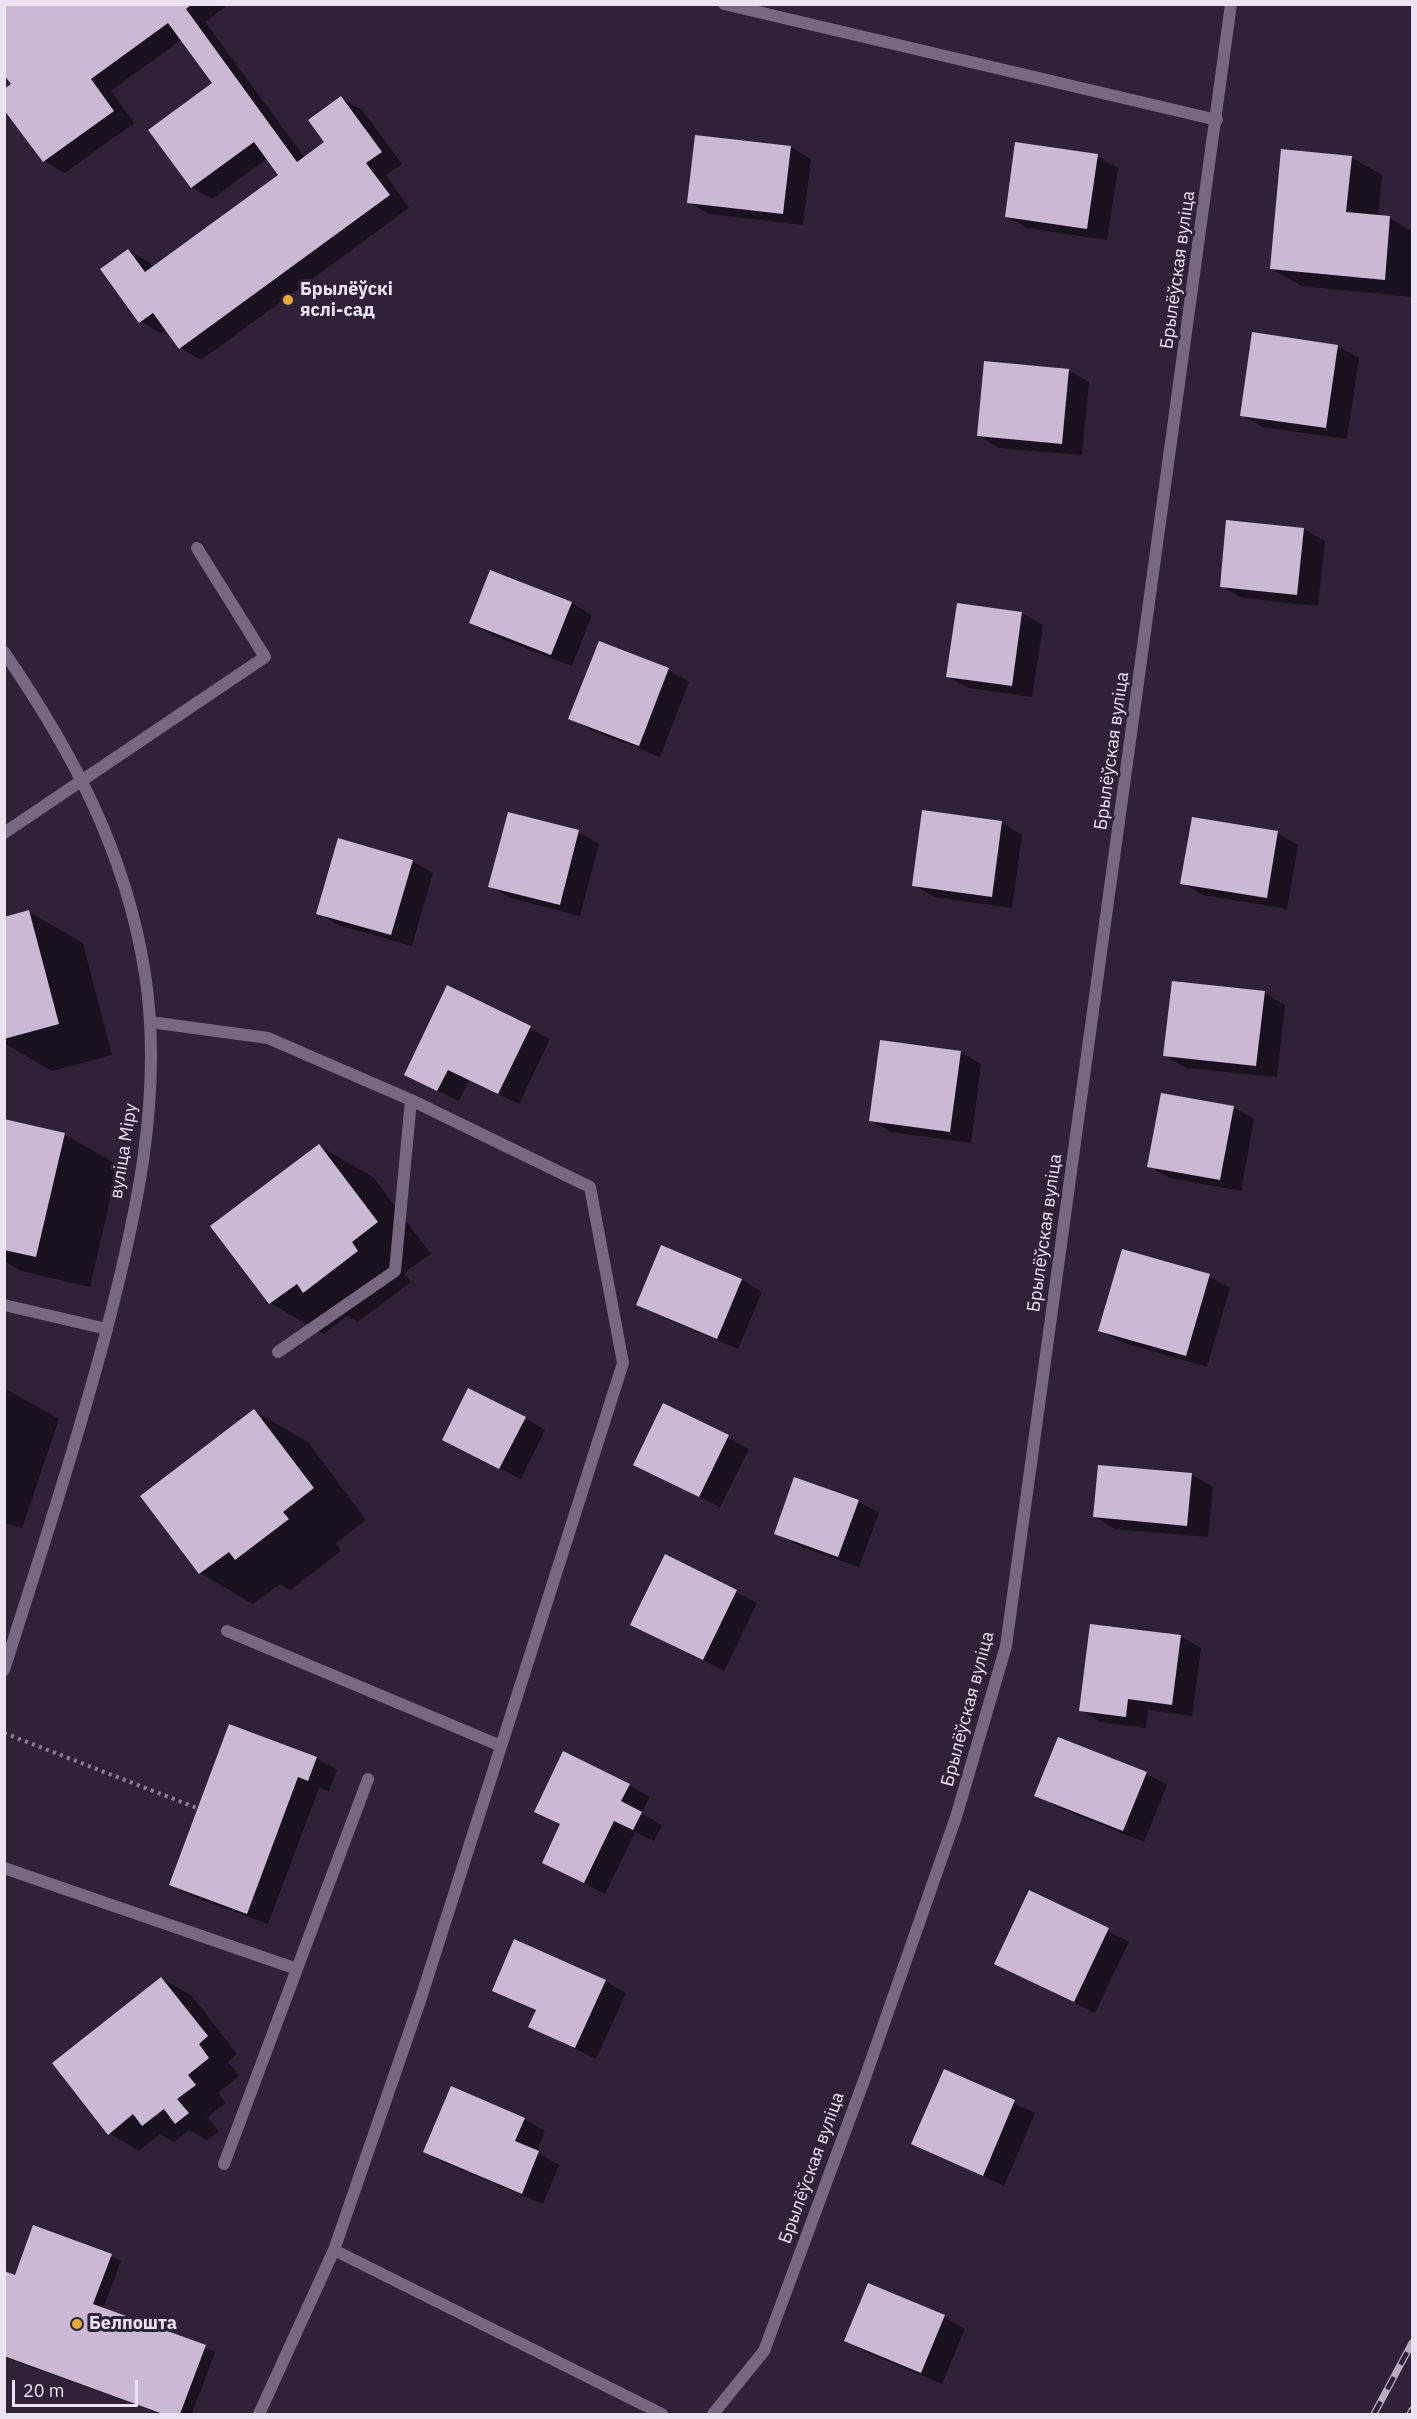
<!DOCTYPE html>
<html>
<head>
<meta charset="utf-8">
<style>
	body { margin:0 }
	#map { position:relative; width:1417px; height:2419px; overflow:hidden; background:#2f2137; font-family:"IBM Plex Sans",sans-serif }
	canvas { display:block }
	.frame { position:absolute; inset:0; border:6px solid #ece3f2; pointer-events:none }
	.scale { position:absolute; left:12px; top:2380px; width:126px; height:27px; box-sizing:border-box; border:3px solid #ece3f2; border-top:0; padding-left:8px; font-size:18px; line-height:21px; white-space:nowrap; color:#ece3f2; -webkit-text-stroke:4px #2f2137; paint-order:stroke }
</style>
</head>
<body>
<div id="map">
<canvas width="1417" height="2419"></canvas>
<div class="frame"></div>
<div class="scale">20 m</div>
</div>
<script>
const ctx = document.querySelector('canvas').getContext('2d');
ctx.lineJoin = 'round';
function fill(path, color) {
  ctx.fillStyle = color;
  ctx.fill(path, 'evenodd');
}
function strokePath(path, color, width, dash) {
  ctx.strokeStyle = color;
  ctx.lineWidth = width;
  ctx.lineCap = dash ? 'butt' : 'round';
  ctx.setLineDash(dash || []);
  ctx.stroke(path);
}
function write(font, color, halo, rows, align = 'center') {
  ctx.font = font + ' "IBM Plex Sans",sans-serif';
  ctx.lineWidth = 6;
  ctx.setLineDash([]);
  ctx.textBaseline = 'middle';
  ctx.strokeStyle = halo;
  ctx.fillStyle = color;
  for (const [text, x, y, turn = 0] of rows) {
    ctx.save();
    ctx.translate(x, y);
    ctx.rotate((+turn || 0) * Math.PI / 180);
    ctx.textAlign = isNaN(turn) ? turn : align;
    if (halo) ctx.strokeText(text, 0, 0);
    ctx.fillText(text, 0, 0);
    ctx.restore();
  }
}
fill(new Path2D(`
	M4,4H229L205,22L305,158L326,142L341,98L362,110L402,164L386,175L409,208L201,360L180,348L167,329L161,333L140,321L128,250L149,262L153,268L280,175L268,158L212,199L192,187L214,84L182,39L111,91L134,123L65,173L44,161L13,84Z
	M791,147L811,159L803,225L709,214L688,202Z
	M1097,156L1118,168L1107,240L1027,228L1006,216Z
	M1351,157L1382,175L1378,217L1390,218L1412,231V297L1302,286L1271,269Z
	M1254,334L1338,346L1359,358L1347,439L1262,427L1242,415Z
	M1068,370L1089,382L1082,455L999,448L979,436Z
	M1304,529L1325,541L1318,606L1242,598L1222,586Z
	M491,572L572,603L592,615L572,666L492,635L471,623Z
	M958,605L1022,613L1043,625L1032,697L969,688L948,677Z
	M600,643L669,670L689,682L660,757L591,730L570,718Z
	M1002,823L1022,835L1012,908L934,897L914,885Z
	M578,832L599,844L580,916L510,898L490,886Z
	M1277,833L1298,845L1287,909L1203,895L1182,883Z
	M412,861L433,873L412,946L338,925L318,913Z
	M29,912L83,943L112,1055L52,1071L4,1043V918Z
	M448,987L550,1039L519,1104L469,1080L459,1101L427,1086Z
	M1264,993L1285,1005L1277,1077L1186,1068L1165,1056Z
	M961,1052L981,1064L971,1143L891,1132L870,1120Z
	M1233,1107L1254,1119L1241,1191L1170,1178L1149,1166Z
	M4,1120L64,1134L118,1165L90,1287L21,1271L4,1261Z
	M319,1146L373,1177L431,1254L404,1273L411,1282L358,1322L347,1316L324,1334L270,1303L212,1226Z
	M662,1247L742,1280L762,1292L738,1349L659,1316L638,1305Z
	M1209,1276L1230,1288L1207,1367L1121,1342L1100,1330Z
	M4,1388L59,1419L22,1528L4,1523Z
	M664,1405L749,1449L720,1507L635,1465Z
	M254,1411L308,1442L366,1520L336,1543L341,1551L290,1590L280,1584L253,1604L200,1573Z
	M525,1418L545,1430L521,1479L464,1451Z
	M1192,1475L1213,1487L1208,1537L1115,1529L1095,1517Z
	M858,1501L879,1513L859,1567L797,1545L776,1533Z
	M665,1556L757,1603L724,1671L632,1624Z
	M1180,1636L1201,1648L1192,1716L1148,1710L1146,1728L1101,1722L1080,1710Z
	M230,1726L317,1758L337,1770L329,1791L319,1788L268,1924L191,1896L171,1884Z
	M1146,1773L1167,1785L1144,1842L1057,1807L1036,1795Z
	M629,1785L650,1797L641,1813L662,1825L654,1841L635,1832L605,1894L544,1862L561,1825L536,1811Z
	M1030,1892L1129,1942L1095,2013L996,1963Z
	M161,1978L192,1996L237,2054L228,2062L239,2076L218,2093L226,2103L207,2117L219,2131L207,2140L189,2130L174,2142L160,2134L139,2151L109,2133Z
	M605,1981L626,1993L596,2059L530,2027L537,2012L494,1990Z
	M944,2071L1035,2113L1004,2186L913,2143Z
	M524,2119L545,2131L536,2152L559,2165L543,2204L445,2163L425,2151Z
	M111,2256L121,2261L103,2309L215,2352L192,2414H161L4,2357V2273L16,2277Z
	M869,2285L944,2317L965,2329L942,2384L866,2352L845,2340Z`), '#0007');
fill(new Path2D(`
	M4,4H192L186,9L297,162L324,142L308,120L341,96L382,152L366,163L390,195L179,349L153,313L139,323L100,269L128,249L145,272L278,175L254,142L191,188L148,130L212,83L168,23L91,79L114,111L43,162L4,110V89L11,84L4,75Z
	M695,135L791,146L783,214L687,203Z
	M1015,142L1098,154L1087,229L1005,217Z
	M1281,149L1352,156L1346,212L1390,216L1385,280L1270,269Z
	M1252,332L1338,345L1326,428L1240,416Z
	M984,361L1069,369L1062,444L977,436Z
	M1226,520L1304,528L1297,595L1220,587Z
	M490,570L572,602L551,655L469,623Z
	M957,603L1022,612L1012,686L946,677Z
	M599,641L669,668L639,746L568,719Z
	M922,810L1002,821L992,897L912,886Z
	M508,812L579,830L560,905L488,887Z
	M1192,817L1278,831L1267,898L1180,884Z
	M338,838L413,860L391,935L316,914Z
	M29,910L59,1024L4,1039V917Z
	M1172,981L1265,991L1256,1066L1163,1056Z
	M447,985L531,1026L498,1094L448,1070L437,1091L404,1075Z
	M880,1040L961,1051L950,1132L869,1121Z
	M1161,1093L1234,1106L1220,1180L1147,1167Z
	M4,1119L65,1133L36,1257L4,1250Z
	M319,1144L378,1222L352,1242L358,1251L303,1293L297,1284L269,1304L210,1226Z
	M661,1245L742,1279L717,1339L636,1305Z
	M1122,1249L1210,1274L1186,1356L1098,1331Z
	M468,1388L526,1417L499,1469L442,1440Z
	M663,1403L729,1435L699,1497L633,1465Z
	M254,1409L314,1488L283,1512L289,1519L235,1560L229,1552L199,1574L140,1496Z
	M1098,1465L1192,1473L1187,1526L1093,1517Z
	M794,1477L859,1500L838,1557L774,1534Z
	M665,1554L737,1590L703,1660L630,1625Z
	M1090,1624L1181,1635L1172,1705L1128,1699L1126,1717L1079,1711Z
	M229,1724L317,1757L308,1781L298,1777L247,1914L169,1885Z
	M1058,1737L1147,1772L1123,1831L1034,1796Z
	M563,1751L630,1784L621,1801L642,1812L633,1830L614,1821L584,1883L542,1863L560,1824L534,1812Z
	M1029,1890L1109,1928L1074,2002L994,1964Z
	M514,1939L606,1980L575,2048L528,2027L536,2010L492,1991Z
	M161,1977L208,2036L199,2044L209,2058L188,2075L196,2085L177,2099L189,2113L175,2124L164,2109L142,2126L133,2114L108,2135L52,2063Z
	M944,2069L1015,2100L983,2176L911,2144Z
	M451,2086L525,2118L515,2141L539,2151L522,2194L423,2152Z
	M33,2225L112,2254L93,2304L206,2345L180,2414H163L4,2356V2271L15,2275Z
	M868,2283L945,2315L921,2373L844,2341Z`), '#cab8d5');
strokePath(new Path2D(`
	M4,1733L197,1808`), '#8c8193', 4, [3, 4.5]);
strokePath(new Path2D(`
	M724,4L1217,120
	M4,833L265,657L197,548
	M150,1022L268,1038L411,1100L590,1187L623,1363L420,2001L334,2250L259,2414
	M4,1305L107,1329
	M278,1352L395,1271L411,1100
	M227,1631L501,1746
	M4,1868L297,1969
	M224,2164L368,1779
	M334,2250L662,2414`), '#786781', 12);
strokePath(new Path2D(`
	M4,652C73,753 126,852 145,974C164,1097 135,1222 104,1340C74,1451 39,1560 4,1670
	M713,2414L764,2351L866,2075L956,1817L1006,1646L1231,4`), '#786781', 12);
const rail = new Path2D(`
	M1374,2414L1412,2343
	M1410,2414L1412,2410`);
strokePath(rail, '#b7adbe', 7);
strokePath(rail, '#2f2137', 4.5, [14]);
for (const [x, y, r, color] of [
	[288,300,6,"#e5ad35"],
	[77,2324,6,"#e5ad35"]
]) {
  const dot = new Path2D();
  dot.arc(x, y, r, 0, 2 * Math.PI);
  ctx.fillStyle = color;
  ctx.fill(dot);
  strokePath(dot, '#2f2137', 2);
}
write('18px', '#ece3f2', '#2f2137', [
	["Брылёўская вуліца",1178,270,-82],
	["Брылёўская вуліца",1112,751,-82],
	["вуліца Міру",124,1151,-81],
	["Брылёўская вуліца",1045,1233,-82],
	["Брылёўская вуліца",968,1709,-75],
	["Брылёўская вуліца",812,2168,-70]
]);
write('bold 18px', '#ece3f2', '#2f2137', [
	["Брылёўскі",300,290],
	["яслі-сад",300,311],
	["Белпошта",89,2324]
], 'left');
</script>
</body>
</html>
